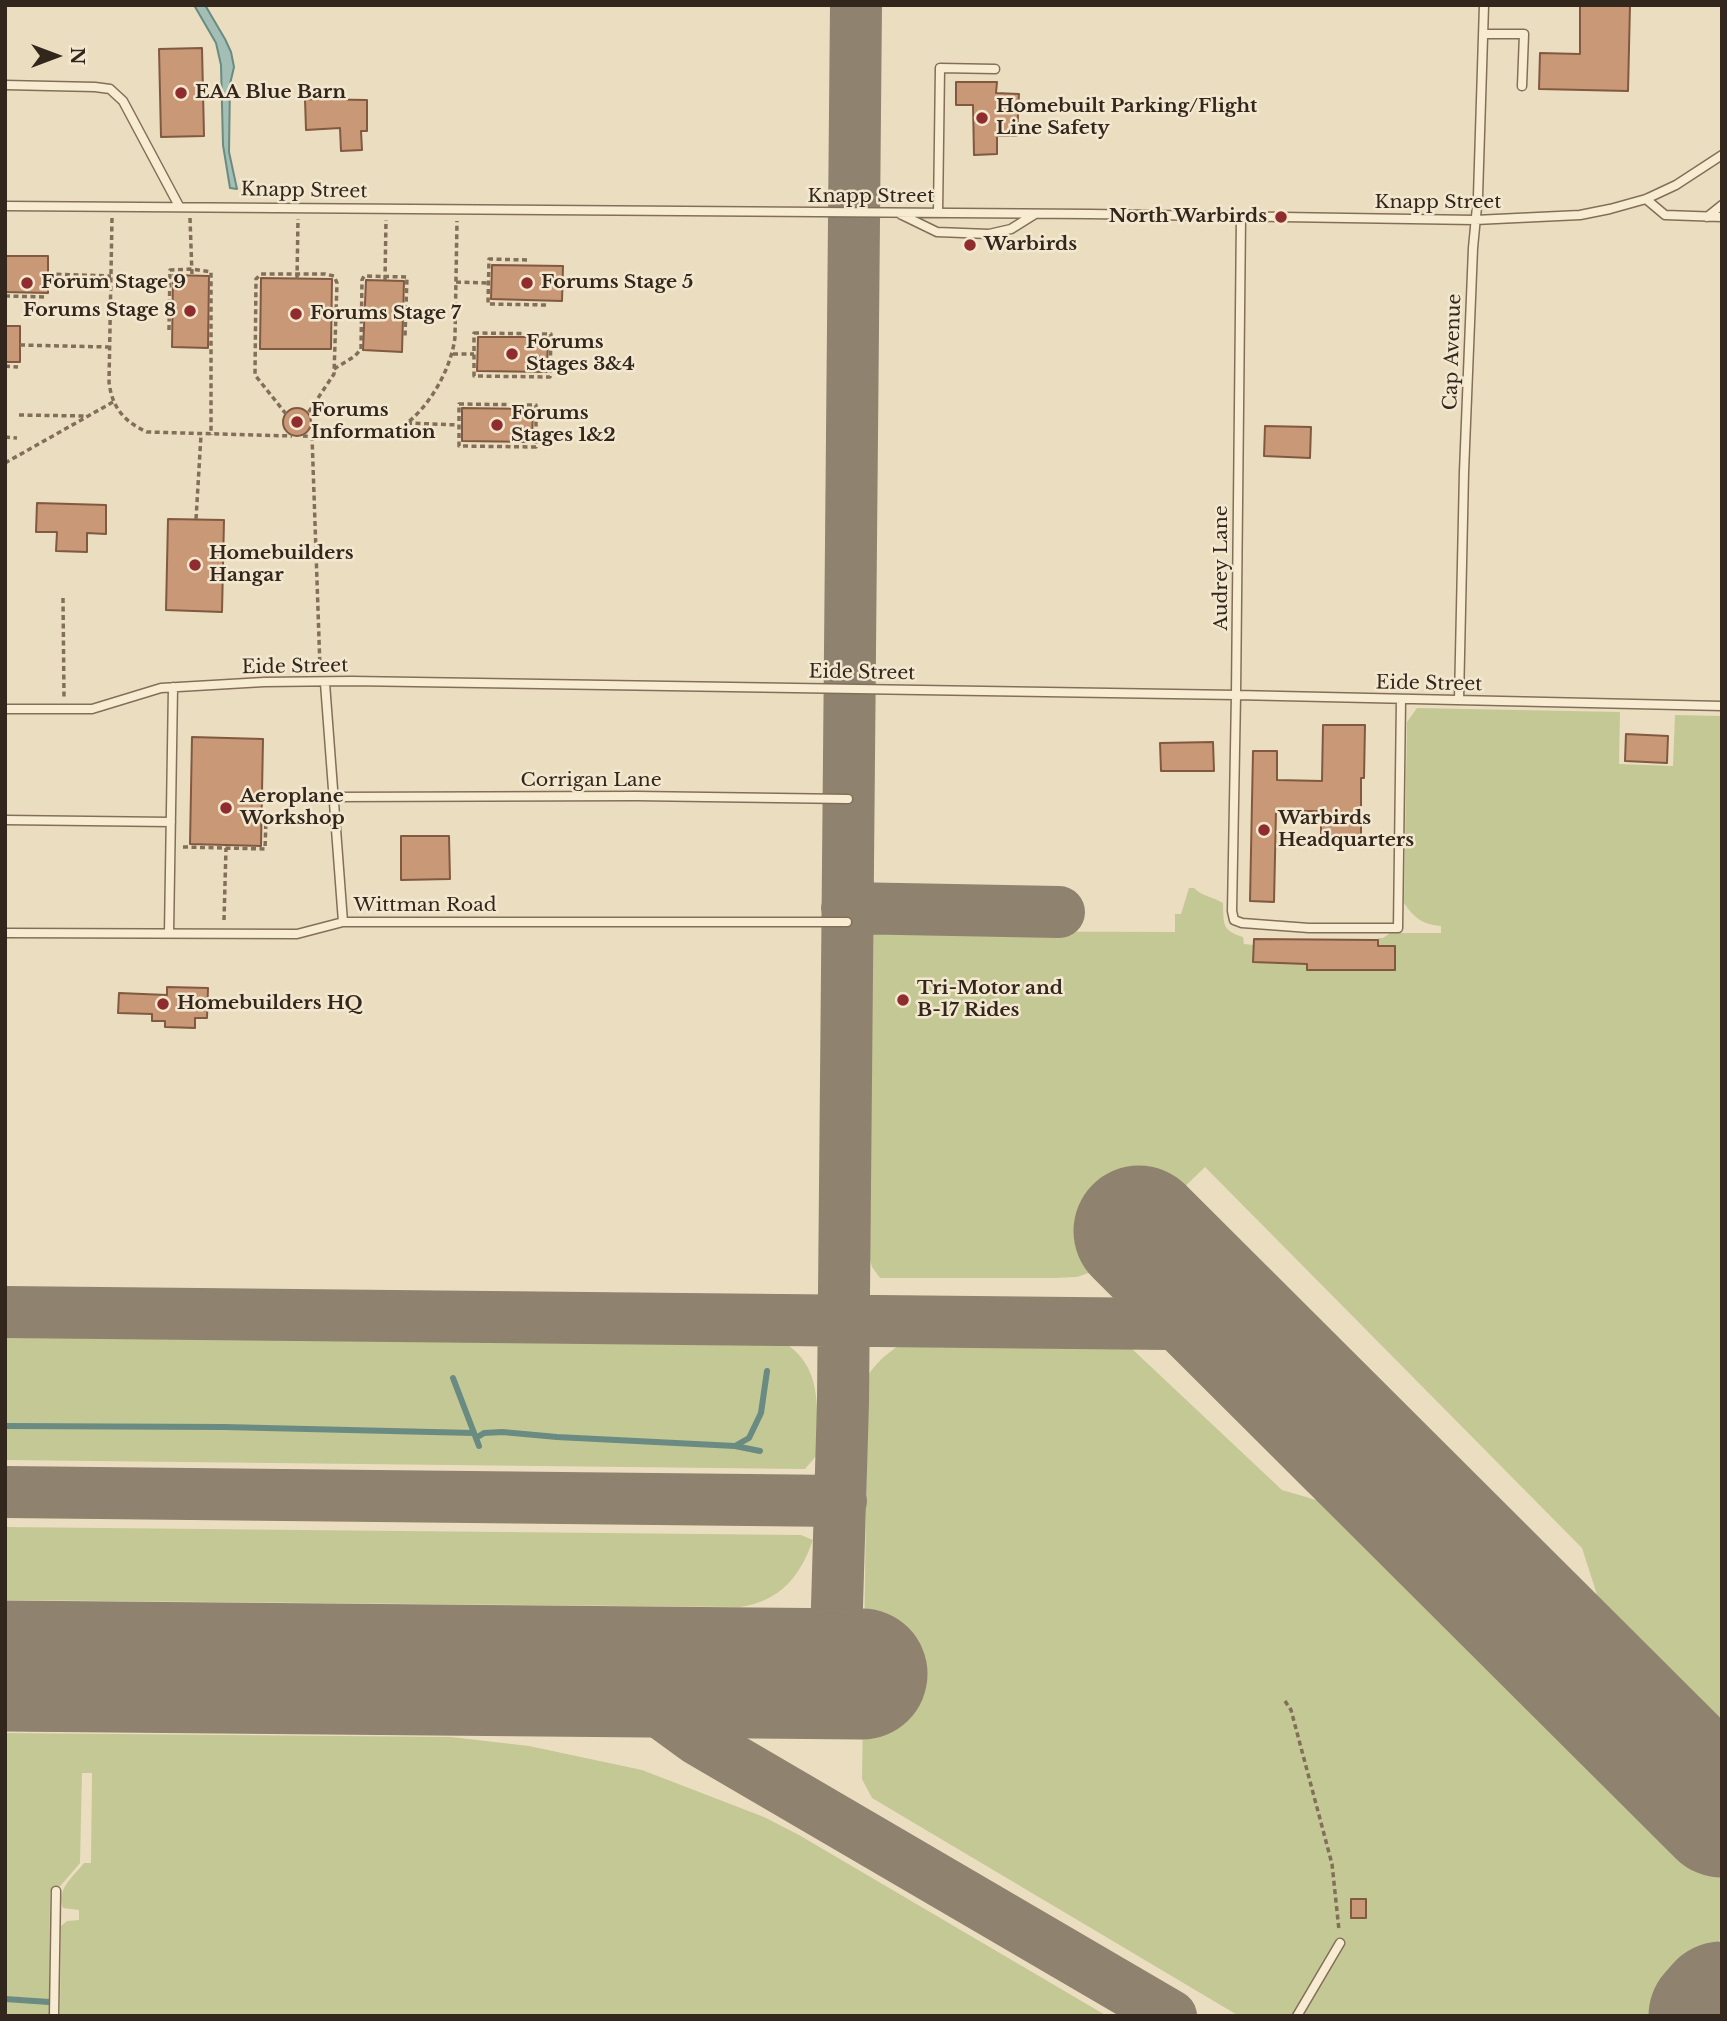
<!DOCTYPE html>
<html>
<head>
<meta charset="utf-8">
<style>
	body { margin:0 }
	#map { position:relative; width:1727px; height:2021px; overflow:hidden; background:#ebdec0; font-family:"Libre Baskerville",serif }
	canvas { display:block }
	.frame { position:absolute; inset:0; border:7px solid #33271d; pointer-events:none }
	.north { position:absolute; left:21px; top:21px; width:70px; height:70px; -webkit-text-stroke:5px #f3e8cf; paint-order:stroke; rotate:90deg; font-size:19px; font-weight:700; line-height:28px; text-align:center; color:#33271d }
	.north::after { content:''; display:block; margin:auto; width:24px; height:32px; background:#33271d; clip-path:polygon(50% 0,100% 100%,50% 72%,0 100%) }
</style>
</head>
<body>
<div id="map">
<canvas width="1727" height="2021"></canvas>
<div class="frame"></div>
<div class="north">N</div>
</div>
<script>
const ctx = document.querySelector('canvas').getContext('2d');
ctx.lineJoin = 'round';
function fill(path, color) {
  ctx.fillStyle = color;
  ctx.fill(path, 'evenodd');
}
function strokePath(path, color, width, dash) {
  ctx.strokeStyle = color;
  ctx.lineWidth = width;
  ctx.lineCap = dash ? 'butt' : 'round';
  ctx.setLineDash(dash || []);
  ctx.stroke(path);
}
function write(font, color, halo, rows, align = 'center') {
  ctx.font = font + ' "Libre Baskerville",serif';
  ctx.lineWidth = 5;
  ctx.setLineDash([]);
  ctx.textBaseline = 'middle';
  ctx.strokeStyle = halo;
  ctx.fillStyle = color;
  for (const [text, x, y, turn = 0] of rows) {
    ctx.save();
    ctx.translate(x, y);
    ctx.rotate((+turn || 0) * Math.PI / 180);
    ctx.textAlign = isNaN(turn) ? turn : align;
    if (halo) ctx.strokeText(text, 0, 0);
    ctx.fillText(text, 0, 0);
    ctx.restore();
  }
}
fill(new Path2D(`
	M1417,708L1620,712L1619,764L1673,766L1675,715L1722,716V1745L1609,1632L1582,1548L1205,1167L1100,1269L1077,1277L1053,1278H880L872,1267L868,1252L863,1191L865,931L1175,932V914H1181L1189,888H1194C1202,896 1213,897 1223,903C1224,924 1221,930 1243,937L1244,944L1254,945L1275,962L1307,964L1308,970H1378L1395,956V946H1378V938H1383L1390,933H1441V926C1423,925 1414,918 1404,903L1407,722Z
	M5,1328L772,1336C825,1360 817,1405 817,1455L805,1469L5,1460Z
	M916,1337L1098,1338L1116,1341L1130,1347L1282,1490L1354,1511L1722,1874V1937L1657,2016H1302L1343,1945L1337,1941L1292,2016H1239L872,1798L862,1779L868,1375C880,1358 896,1345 916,1337Z
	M5,1527L801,1535L813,1540C800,1577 780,1601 740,1607L5,1600Z
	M5,1733L451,1737L529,1746L642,1770L764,1817L799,1835L1107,2016H60L61,1926L67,1921L79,1920V1910L63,1908C56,1889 73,1877 84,1863H91L92,1773H82L80,1863L57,1890L50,1891L49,2016H5Z`), '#c3c895');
const water = new Path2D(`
	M194,5H205L225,39L231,52L234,67L230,84L229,152L237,189L230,188L223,145L221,65L216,43Z`);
fill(water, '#a3beb5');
strokePath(water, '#6a8b82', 2);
strokePath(new Path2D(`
	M453,1378L479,1446
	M5,1426L224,1427L474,1433
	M476,1438L484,1433L502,1432L557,1437L735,1446L749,1438L761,1413L767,1371
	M735,1446L760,1451
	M5,1999L49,2002`), '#6a8b82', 6);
strokePath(new Path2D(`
	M847,908L1059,912
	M5,1312L1169,1324L1224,1327L1261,1352
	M5,1492L841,1501
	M605,1672L697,1739L1171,2016
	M835,1674L843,1402L856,5`), '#8f826e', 52);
strokePath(new Path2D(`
	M1139,1231L1722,1812
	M5,1666L862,1674
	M1714,2016L1722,2007`), '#8f826e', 131);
const building = new Path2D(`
	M1580,5H1630L1628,91L1539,89L1540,53L1580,54Z
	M202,48L204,136L161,137L159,49Z
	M956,82H997L996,93L1019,94L1017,136H997V154L974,155L973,105H956Z
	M305,99L367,100V131H361L362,150L341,151L340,128L306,130Z
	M5,256H48V293L5,292Z
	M492,265L563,266L562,301L491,299Z
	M173,275L209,276L208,348L172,347Z
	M261,278L332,279L331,349H260Z
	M366,280L404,281L402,352L363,350Z
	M5,326H20V362H5Z
	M478,337H548L547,372L477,371Z
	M283 422a14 14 0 1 1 28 0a14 14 0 1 1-28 0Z
	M462,408L533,409L532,442L462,441Z
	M1265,426L1311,427L1310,458L1264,456Z
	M37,503L106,505V534L87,533V552L56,551L57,532H36Z
	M168,519L224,520L222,612L166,610Z
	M1323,725H1365L1364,778H1361V842L1321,841V811H1276L1274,902L1250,901L1253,751H1277V780L1322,781Z
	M1626,734L1668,736L1667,763L1625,761Z
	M192,737L263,739L261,846L190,844Z
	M1213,742L1214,771H1161L1160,743Z
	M401,836H449L450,879L401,880Z
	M1254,939L1378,940V946H1395V970H1307V964L1253,962Z
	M167,987L208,988L207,1018H195V1028L165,1027V1021H152V1014L118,1013L119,993L167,995Z
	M1351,1899H1366V1918H1351Z`);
fill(building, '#c89877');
strokePath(building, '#815940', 2);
const lane = new Path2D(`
	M1483,34H1524L1522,86
	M5,85L95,87L110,89L123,101L179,206
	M1646,199L1665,215L1722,217
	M5,206L1090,214L1475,220L1580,215L1610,209L1646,199L1676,185L1722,155
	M938,213L940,68L995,69
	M900,214L937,232L989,234L1011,229L1035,214
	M1241,216L1236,695L1232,911L1234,920L1242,923L1309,928H1398L1401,699
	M1707,217L1722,205
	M325,683L343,922
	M1459,700L1464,472L1473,248L1478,196L1484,5
	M5,709H92L161,688L264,682L352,681L1236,695L1722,706
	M333,797L636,796L848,799
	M5,820L171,822
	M5,933L297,934L343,922H847
	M169,933L173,687
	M54,2016L56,1891
	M1297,2016L1340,1943`);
strokePath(lane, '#836f59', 11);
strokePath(new Path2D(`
	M112,218L109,382C112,407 123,421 147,432L292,436
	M190,218L192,275
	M527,260L489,259L488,304L546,305
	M48,274L111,276
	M297,279L298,219
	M385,280L386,220
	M456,282L488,283
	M5,296L46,297
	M169,330L170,270L192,269L211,272V435
	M474,333L551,334L550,377L474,376Z
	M20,345L109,347
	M453,354H474
	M5,366L18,367
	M334,369L355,356L361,349L362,280L364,276L407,277L405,336
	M459,404L536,405V447L459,446Z
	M286,414L255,375L256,279L261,274H325L334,276L337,283L334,374L308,413
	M19,415L86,416
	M407,423L458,425
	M303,436C323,437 366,441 385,435C421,424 451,373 455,337L457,221
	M312,436L320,668
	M5,437L17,438
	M5,463L113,402
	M196,519L201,435
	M63,598L64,697
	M183,847L265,849L266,819
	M224,920L226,848
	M1285,1701L1291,1710L1332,1864L1339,1930`), '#836f59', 3.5, [5, 3.5]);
strokePath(lane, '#f7ebd2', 8);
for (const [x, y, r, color] of [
	[181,93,7,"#8f2c2e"],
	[982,118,7,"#8f2c2e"],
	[1281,217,7,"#8f2c2e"],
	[970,245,7,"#8f2c2e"],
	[27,283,7,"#8f2c2e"],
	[527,283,7,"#8f2c2e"],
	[190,311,7,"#8f2c2e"],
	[296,314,7,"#8f2c2e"],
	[512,354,7,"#8f2c2e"],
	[297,422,7,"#8f2c2e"],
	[497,425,7,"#8f2c2e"],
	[195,565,7,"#8f2c2e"],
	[226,808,7,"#8f2c2e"],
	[1264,830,7,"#8f2c2e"],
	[903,1000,7,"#8f2c2e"],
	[163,1004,7,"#8f2c2e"]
]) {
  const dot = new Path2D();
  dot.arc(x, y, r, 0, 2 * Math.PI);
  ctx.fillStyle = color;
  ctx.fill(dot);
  strokePath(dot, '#f3e8cf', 2.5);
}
write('bold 19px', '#33271d', '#f3e8cf', [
	["EAA Blue Barn",195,93],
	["Homebuilt Parking/Flight",996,107],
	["Line Safety",996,129],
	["North Warbirds",1267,217,"right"],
	["Warbirds",984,245],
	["Forum Stage 9",41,283],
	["Forums Stage 5",541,283],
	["Forums Stage 8",176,311,"right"],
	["Forums Stage 7",310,314],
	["Forums",526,343],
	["Stages 3&4",526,365],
	["Forums",311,411],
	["Information",311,433],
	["Forums",511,414],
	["Stages 1&2",511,436],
	["Homebuilders",209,554],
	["Hangar",209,576],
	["Aeroplane",240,797],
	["Workshop",240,819],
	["Warbirds",1278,819],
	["Headquarters",1278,841],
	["Tri-Motor and",917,989],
	["B-17 Rides",917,1011],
	["Homebuilders HQ",177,1004]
], 'left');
write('19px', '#33271d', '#f3e8cf', [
	["Knapp Street",304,191,1],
	["Knapp Street",871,197],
	["Knapp Street",1438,203],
	["Cap Avenue",1453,352,-88],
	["Audrey Lane",1222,568,-90],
	["Eide Street",295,667,-1],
	["Eide Street",862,673,1],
	["Eide Street",1429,684,1],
	["Corrigan Lane",591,781],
	["Wittman Road",425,906]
]);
</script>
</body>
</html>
